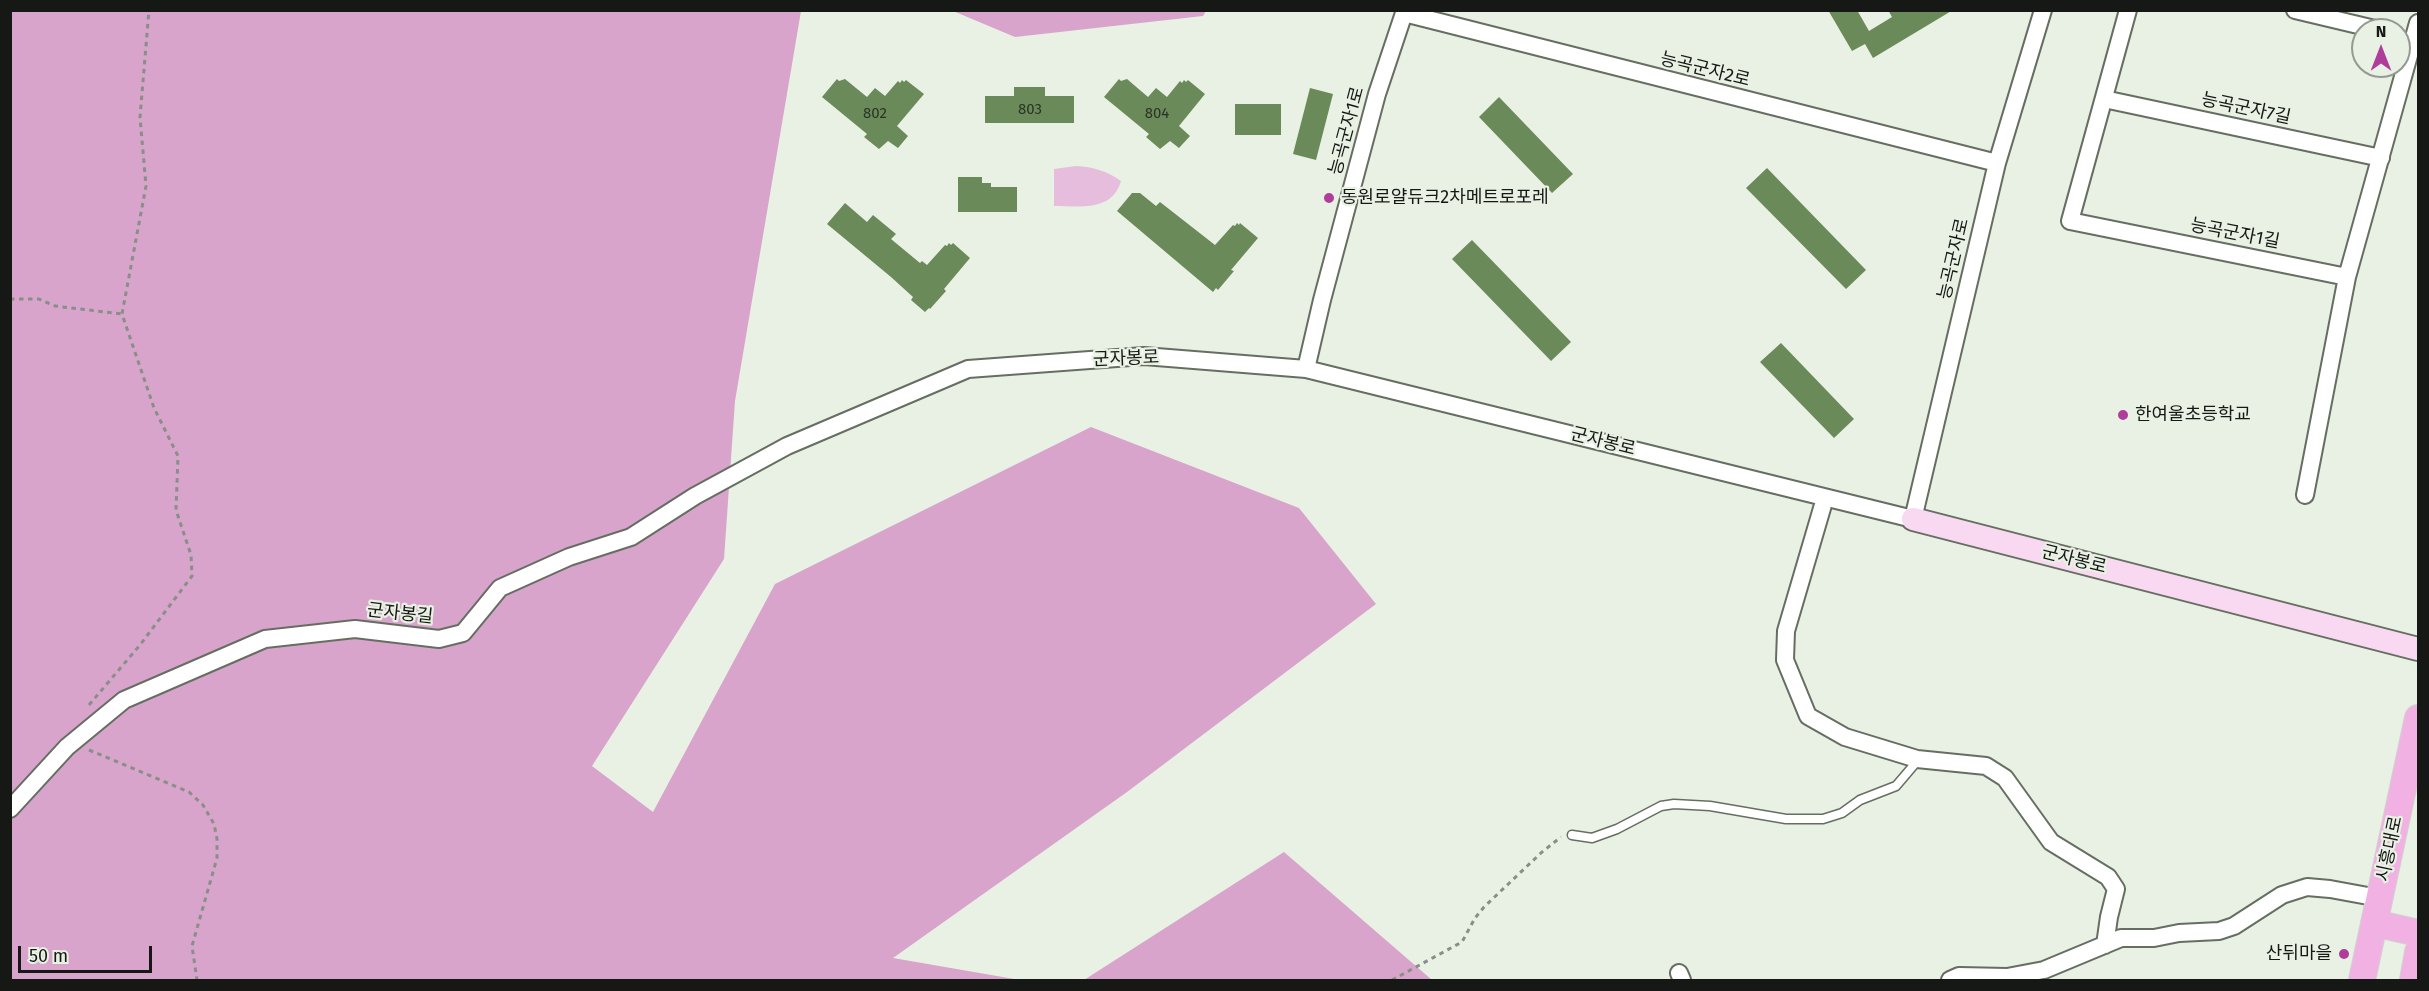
<!DOCTYPE html>
<html>
<head>
<meta charset="utf-8">
<style>
	body { margin:0 }
	#map { position:relative; width:2429px; height:991px; overflow:hidden; background:#e8f1e4; font-family:"Fira Sans",sans-serif }
	canvas { display:block }
	.frame { position:absolute; inset:0; border:12px solid #151814; pointer-events:none }
	.north { position:absolute; left:2351px; top:18px; width:60px; height:60px; box-sizing:border-box; background:#e8f1e4; border:2px solid #949a91; border-radius:50%; rotate:0deg; font-size:16px; font-weight:700; line-height:24px; text-align:center; color:#151814 }
	.north::after { content:''; display:block; margin:auto; width:21px; height:27px; background:#ae3e9a; clip-path:polygon(50% 0,100% 100%,50% 72%,0 100%) }
	.scale { position:absolute; left:18px; top:946px; width:134px; height:27px; box-sizing:border-box; border:3px solid #151814; border-top:0; padding-left:8px; font-size:18px; line-height:21px; white-space:nowrap; color:#151814; -webkit-text-stroke:4px #e8f1e4; paint-order:stroke }
</style>
</head>
<body>
<div id="map">
<canvas width="2429" height="991"></canvas>
<div class="frame"></div>
<div class="north">N</div>
<div class="scale">50 m</div>
</div>
<script>
const ctx = document.querySelector('canvas').getContext('2d');
ctx.lineJoin = 'round';
function fill(path, color) {
  ctx.fillStyle = color;
  ctx.fill(path, 'evenodd');
}
function strokePath(path, color, width, dash) {
  ctx.strokeStyle = color;
  ctx.lineWidth = width;
  ctx.lineCap = dash ? 'butt' : 'round';
  ctx.setLineDash(dash || []);
  ctx.stroke(path);
}
function write(font, color, halo, rows, align = 'center') {
  ctx.font = font + ' "Fira Sans","Noto Sans KR",sans-serif';
  ctx.lineWidth = 4.5;
  ctx.setLineDash([]);
  ctx.textBaseline = 'middle';
  ctx.strokeStyle = halo;
  ctx.fillStyle = color;
  for (const [text, x, y, turn = 0] of rows) {
    ctx.save();
    ctx.translate(x, y);
    ctx.rotate((+turn || 0) * Math.PI / 180);
    ctx.textAlign = isNaN(turn) ? turn : align;
    if (halo) ctx.strokeText(text, 0, 0);
    ctx.fillText(text, 0, 0);
    ctx.restore();
  }
}
fill(new Path2D(`
	M1076,166C1093,167 1107,171 1121,181C1112,212 1080,206 1054,206V169Z`), '#e6bddc');
fill(new Path2D(`
	M10,11H801L735,401L724,559L592,766L653,812L775,584L1091,427L1299,508L1376,604L1127,792L893,958L1020,980H11Z
	M953,11H1206L1203,16L1015,37Z
	M1284,852L1432,980H1084Z`), '#d8a4cb');
fill(new Path2D(`
	M1828,10H1857L1869,31L1892,17L1888,10H1953L1873,58L1865,44L1852,51Z
	M837,79L839,81L845,79L867,97L875,88L885,96L898,81L900,83L902,80L904,82L906,80L924,94L897,126L908,136L898,148L888,141L879,149L864,137L867,134L822,97Z
	M1119,79L1121,81L1127,79L1148,97L1156,88L1167,97L1180,81L1182,83L1184,80L1186,82L1188,80L1205,94L1179,126L1190,136L1179,148L1170,141L1160,149L1146,137L1149,134L1104,97Z
	M1014,87H1045V96H1074V123H985V96H1014Z
	M1310,88L1333,94L1316,160L1293,154Z
	M1499,97L1573,174L1552,193L1479,117Z
	M1235,104H1281V135H1235Z
	M1767,168L1866,270L1846,289L1746,188Z
	M958,177H982V183H991V187H1017V212H958Z
	M1132,193H1140L1156,206L1160,202L1215,245L1233,225L1235,226L1237,223L1239,225L1240,223L1258,238L1231,270L1234,271L1218,290L1216,288L1213,292L1117,211Z
	M845,203L867,222L873,215L896,234L891,239L920,263L922,261L927,265L945,245L947,246L949,243L951,245L953,243L970,258L944,289L946,291L930,309L929,308L925,312L911,300L913,297L891,277L827,224Z
	M1472,240L1571,342L1551,361L1452,259Z
	M1781,343L1854,419L1834,438L1760,362Z`), '#6b8a5a');
const service = new Path2D(`
	M1572,835L1592,838L1617,829L1661,806L1674,804L1710,806L1786,819H1823L1842,813L1860,800L1896,786L1919,759`);
const minor = new Path2D(`
	M2128,10L2070,221L2347,277
	M2295,10L2379,30
	M1404,13L1997,163
	M2104,99L2381,158
	M1306,369L1322,300L1377,94L1405,10
	M2305,495L2347,277L2418,23
	M1825,498L1786,631L1785,660L1808,716L1845,737L1917,759L1986,766L2005,778L2051,842L2108,877L2116,889L2109,917L2105,945
	M10,809L67,747L124,700L265,639L355,629L439,639L463,633L500,588L569,557L631,537L695,496L787,446L968,369L1144,356L1306,369L1913,519L1997,163L2043,10
	M1679,973L1682,980
	M1950,980L1959,976L2007,977L2044,970L2121,938H2154L2179,933L2219,931L2234,926L2282,895L2307,887L2330,889L2379,898`);
const secondary = new Path2D(`
	M1913,519L2418,649`);
const primary = new Path2D(`
	M2374,923L2418,933
	M2362,980L2418,718
	M2413,980L2418,952`);
strokePath(service, '#666e62', 11);
strokePath(minor, '#666e62', 20);
strokePath(secondary, '#666e62', 26);
strokePath(primary, '#d0d1d0', 28);
strokePath(new Path2D(`
	M10,299H39L55,306L122,314
	M89,705L140,645L192,576L191,555L176,510L178,456L154,408L122,314L146,186L140,117L149,10
	M89,750L189,792L203,805L214,824L217,839V858L192,946L197,980
	M1392,980L1462,942L1475,918L1484,907L1542,852L1561,837`), '#888f86', 3, [4.5, 4.5]);
strokePath(service, '#fff', 8);
strokePath(minor, '#fff', 16);
strokePath(secondary, '#f8d9f1', 22);
strokePath(primary, '#f1b2e3', 26);
for (const [x, y, r, color] of [
	[1329,198,6,"#ae3e9a"],
	[2123,415,6,"#ae3e9a"],
	[2344,954,6,"#ae3e9a"]
]) {
  const dot = new Path2D();
  dot.arc(x, y, r, 0, 2 * Math.PI);
  ctx.fillStyle = color;
  ctx.fill(dot);
  strokePath(dot, '#e8f1e4', 2);
}
write('15px', '#2a3426', null, [
	["803",1030,110],
	["802",875,114],
	["804",1157,114]
]);
write('18px', '#151814', '#e8f1e4', [
	["능곡군자2로",1705,70,14],
	["능곡군자7길",2246,109,12],
	["능곡군자1로",1347,131,-75],
	["능곡군자1길",2235,234,11],
	["능곡군자로",1954,259,-77],
	["군자봉로",1126,359,-2],
	["군자봉로",1603,442,14],
	["군자봉로",2074,560,14],
	["군자봉길",400,614,6],
	["시흥대로",2390,849,-78]
]);
write('18px', '#151814', '#e8f1e4', [
	["동원로얄듀크2차메트로포레",1341,198],
	["한여울초등학교",2135,415],
	["산뒤마을",2332,954,"right"]
], 'left');
</script>
</body>
</html>
